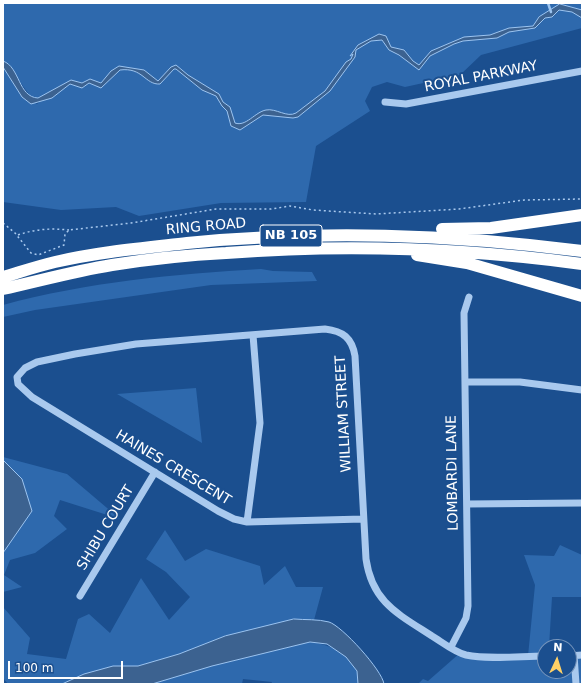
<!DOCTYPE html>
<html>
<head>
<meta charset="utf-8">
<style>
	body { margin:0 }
	#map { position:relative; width:585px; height:687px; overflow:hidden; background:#1b4f8f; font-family:"DejaVu Sans",sans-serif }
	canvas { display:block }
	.frame { position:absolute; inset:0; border:4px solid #fff; pointer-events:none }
	.north { position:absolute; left:537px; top:639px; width:40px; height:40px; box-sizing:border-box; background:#1b4f8f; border:1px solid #7695bc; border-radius:50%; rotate:4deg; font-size:11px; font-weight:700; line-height:16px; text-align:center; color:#fff }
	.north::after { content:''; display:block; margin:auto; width:14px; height:18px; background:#ffd166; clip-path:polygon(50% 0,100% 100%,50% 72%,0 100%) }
	.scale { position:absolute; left:8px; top:661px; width:115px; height:18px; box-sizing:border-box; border:2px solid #fff; border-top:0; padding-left:5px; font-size:12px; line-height:14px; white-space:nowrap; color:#fff; -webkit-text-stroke:3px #1b4f8f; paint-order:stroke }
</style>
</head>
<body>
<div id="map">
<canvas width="585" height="687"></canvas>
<div class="frame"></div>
<div class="north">N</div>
<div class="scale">100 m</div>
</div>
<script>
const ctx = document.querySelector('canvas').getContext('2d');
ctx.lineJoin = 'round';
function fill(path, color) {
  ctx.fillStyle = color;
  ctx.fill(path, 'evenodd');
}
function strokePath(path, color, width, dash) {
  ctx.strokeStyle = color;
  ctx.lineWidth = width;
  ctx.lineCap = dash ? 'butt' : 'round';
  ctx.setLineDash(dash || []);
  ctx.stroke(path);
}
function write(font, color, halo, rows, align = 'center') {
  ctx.font = font + ' "DejaVu Sans",sans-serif';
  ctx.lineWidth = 4;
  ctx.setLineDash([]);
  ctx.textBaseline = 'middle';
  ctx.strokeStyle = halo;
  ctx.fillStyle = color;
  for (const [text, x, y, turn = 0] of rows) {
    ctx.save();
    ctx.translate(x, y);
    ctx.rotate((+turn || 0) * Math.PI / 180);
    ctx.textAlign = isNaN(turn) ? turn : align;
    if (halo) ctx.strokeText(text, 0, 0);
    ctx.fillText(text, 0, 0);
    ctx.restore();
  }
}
fill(new Path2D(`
	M3,3H582V28L481,55L460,75L405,87L387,82L372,87L365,101L370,111L316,146L306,202L221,203L139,216L116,207L61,210L3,202V67L18,91L37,104L53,90L38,98L30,96L6,62L3,61Z
	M261,269L273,271L312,272L317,281L211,285L35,310L3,317V305C87,282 175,274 261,269Z
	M196,388L202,443L117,394Z
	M3,457L67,474L120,519L60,500L54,516L67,529L35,553L10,560L4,575L22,587L3,592V553L5,551L22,479L3,460Z
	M165,530L185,561L206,549L260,566L264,585L285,566L296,587H323L314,620L294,619L225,636L179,654L138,666H113L84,674L62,684H8L3,678V607L30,638L27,654L66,659L78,619L89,614L110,633L141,578L169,620L190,597L166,572L146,559Z
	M560,545L582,555V597H552L549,647H545V671H569V656L582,655V684H418L423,679L428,681L460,653L528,656L535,585L524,555L554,556Z
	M310,642C328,644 350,653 357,671C358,675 358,680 358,684H271L272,682L243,679L242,684H152L212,666Z`), '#2e69ad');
const water = new Path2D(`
	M560,4L582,10V18L572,12L559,10L552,17L545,18L535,28L509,32L497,38L463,41L454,44L430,56L419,70L399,55L389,50L382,40L371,41L356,50L355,57L330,91L298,117L293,118L263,115L240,130L231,126L227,111L222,106L216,96L202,90L176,69H174L160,84C145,85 143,67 120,70L101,88L89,83L82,88L70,84L52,98L31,104L22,97L3,67V61C20,67 18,97 38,98L71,80L82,83L90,79L101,83L111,71L119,66L144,70L158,81L171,67L176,65L188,75L219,94L223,102L230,107L235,123C246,127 255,112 266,110C276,108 287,118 296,113L325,91L346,62L351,59L353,54L350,56L358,45L379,34L386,36L391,47L404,50L413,61L419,65L431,51L464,37L490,35L509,28L533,26L539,17Z
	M3,460L22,479L32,511L3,553Z
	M294,619C305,620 318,619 329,622C342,626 382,670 384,684H358L357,671L346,657L327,644L310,642L212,666L152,684H62L84,674L113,666H138L179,654L225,636Z`);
fill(water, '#3c6290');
strokePath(water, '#9cc4f0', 1);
strokePath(new Path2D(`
	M548,3L551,12`), '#9cc4f0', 2.5);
strokePath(new Path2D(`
	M3,223L15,233L31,253L38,255L64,245L65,234L69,230L131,223L216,209H271L290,206L313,210L376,214L459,209L524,200L582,199
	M18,235C35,229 51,228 69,230`), '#a9c9ee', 1.5, [2, 3]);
strokePath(new Path2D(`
	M385,102L406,104L582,71
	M465,382H520L582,390
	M467,504L582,503
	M363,519L247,522L234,519L218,511L32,397L18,384L17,377L25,368L37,362L75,354L136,344L325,329C343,331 352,338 355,356L366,559C372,602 398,614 432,636C442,642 454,652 466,655C489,660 521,656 545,656
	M247,522L260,423L253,335
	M80,596L155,472
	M451,647L466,618L468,606L464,313L469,297
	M574,655L576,684
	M569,656L582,655`), '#a9c9ee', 7);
strokePath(new Path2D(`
	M442,229L491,228L582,215
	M417,255L467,263L582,296
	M3,277C20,272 38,266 55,262C98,252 143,248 187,243C322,230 448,234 582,251
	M3,289C39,281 75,271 112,265C150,259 188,255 226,253C346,244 464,248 582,264`), '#fff', 12);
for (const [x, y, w] of [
	[291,236,62]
]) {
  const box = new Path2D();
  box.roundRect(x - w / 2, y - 11, w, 22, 3);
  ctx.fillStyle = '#1b4f8f';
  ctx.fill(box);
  strokePath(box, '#fff', 1);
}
write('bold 13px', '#fff', null, [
	["NB 105",291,236]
]);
write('14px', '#fff', '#1b4f8f', [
	["ROYAL PARKWAY",481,77,-11],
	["RING ROAD",206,227,-5],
	["WILLIAM STREET",344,414,-93],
	["HAINES CRESCENT",173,468,31],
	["LOMBARDI LANE",453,473,-91],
	["SHIBU COURT",106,528,-59]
]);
</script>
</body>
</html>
